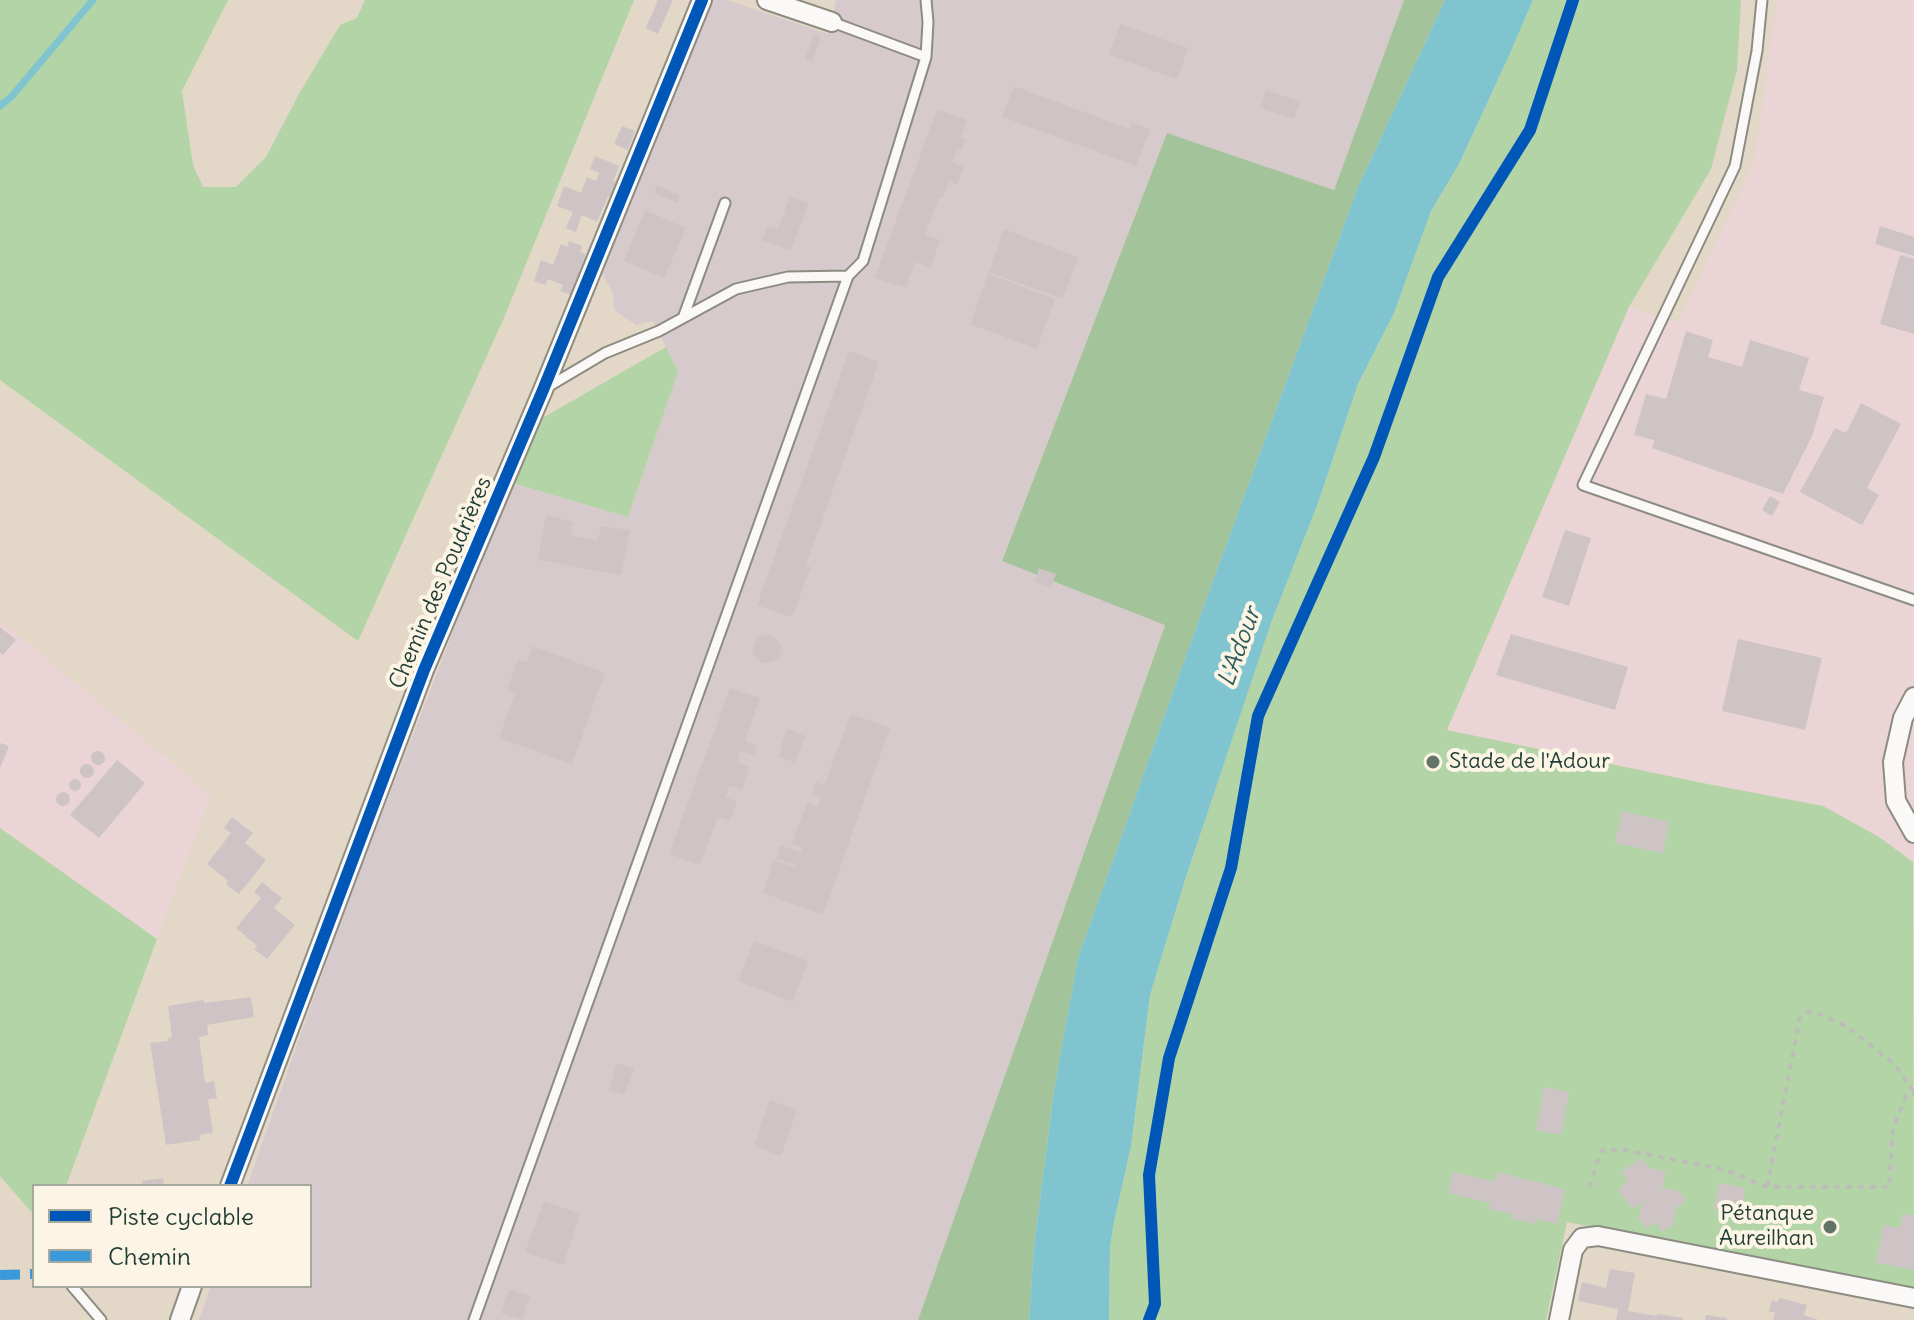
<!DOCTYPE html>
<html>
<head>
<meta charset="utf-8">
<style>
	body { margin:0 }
	#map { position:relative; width:1914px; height:1320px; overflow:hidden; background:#e3d8c7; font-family:Delius,sans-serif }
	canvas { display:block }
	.legend { position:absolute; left:32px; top:1184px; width:280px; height:104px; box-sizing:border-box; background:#fcf5e5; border:2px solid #a4ab9e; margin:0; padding:10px 14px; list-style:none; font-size:24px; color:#1f3d34 }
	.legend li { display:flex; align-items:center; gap:16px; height:40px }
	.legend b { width:40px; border:2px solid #a4ab9e }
</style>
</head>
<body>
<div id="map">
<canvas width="1914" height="1320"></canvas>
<ul class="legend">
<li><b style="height:10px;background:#0057b8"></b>Piste cyclable</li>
<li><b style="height:10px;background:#3a99d8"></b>Chemin</li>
</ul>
</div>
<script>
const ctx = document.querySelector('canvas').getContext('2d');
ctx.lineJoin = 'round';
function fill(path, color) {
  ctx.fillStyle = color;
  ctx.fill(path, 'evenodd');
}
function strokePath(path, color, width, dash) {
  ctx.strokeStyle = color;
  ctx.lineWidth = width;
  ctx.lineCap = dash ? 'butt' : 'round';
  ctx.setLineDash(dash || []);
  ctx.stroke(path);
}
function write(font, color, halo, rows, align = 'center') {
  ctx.font = font + ' Delius,sans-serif';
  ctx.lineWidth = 8;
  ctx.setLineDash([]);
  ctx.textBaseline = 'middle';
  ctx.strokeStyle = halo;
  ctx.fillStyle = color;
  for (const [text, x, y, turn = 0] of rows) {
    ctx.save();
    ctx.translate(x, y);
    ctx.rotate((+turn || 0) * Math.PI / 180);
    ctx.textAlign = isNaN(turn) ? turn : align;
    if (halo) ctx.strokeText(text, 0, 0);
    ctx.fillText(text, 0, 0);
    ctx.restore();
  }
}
fill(new Path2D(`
	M1777,0H1914V862L1879,837L1823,806L1447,731L1629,307L1678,323L1755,161Z
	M0,620L211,795L157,939L0,828Z`), '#ebd4d6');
fill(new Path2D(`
	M713,0H727L828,34L836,0H1404L1334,190L1167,133L1002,560L1165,624L918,1320H199L211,1286H310V1186H247L347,904L511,483L628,517L678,372L653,321L636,325L614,310L613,293L602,274Z`), '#d7cacc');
fill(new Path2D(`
	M0,0H228L182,91L193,165L203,187H236L266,157L299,94L340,25L357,18L365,0H634L503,320L358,641L0,380Z
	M1533,0H1741L1737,70L1711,169L1629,307L1447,730L1702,783L1823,806L1879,837L1913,862L1914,1291L1567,1222L1546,1320H1109L1110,1247L1114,1222L1131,1146L1150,995L1185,880L1271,623L1318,503L1358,384L1394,313L1431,211L1459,164L1507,60Z
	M666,347L678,372L628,517L512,483L539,420Z
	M0,828L157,939L66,1186H34V1215L0,1176Z`), '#b2d4a6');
fill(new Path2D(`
	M1404,0H1445L1358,187L1207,597L1078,958L1054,1090L1034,1246L1029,1320H918L1165,625L1002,561L1167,133L1334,190Z`), '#a3c39b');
fill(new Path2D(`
	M1445,0H1533L1507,60L1459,164L1431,211L1394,313L1358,384L1318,503L1271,623L1185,880L1150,995L1131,1146L1114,1222L1110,1247L1109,1320H1029L1034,1246L1054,1090L1078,958L1207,597L1358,187Z`), '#7fc4cf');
strokePath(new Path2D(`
	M0,106L12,96L93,0`), '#7fc4cf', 7);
fill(new Path2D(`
	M658,0H673L658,34L646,28Z
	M1120,24L1188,48L1177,79L1109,55Z
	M814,34L821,37L812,62L805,59Z
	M1014,86L1130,129L1132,123L1150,129L1136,166L1002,117Z
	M1266,90L1300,102L1294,119L1260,108Z
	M937,109L967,120L961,137L966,139L961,151L957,149L952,162L964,167L957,185L949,181L943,198L939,197L925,235L940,240L930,268L915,262L906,288L875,278Z
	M622,126L635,131L628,150L614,144Z
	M595,156L619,166L613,181L617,182L610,197L608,196L597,222L582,215L576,232L566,228L573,212L557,206L564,186L581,193L587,177L596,181L599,173L590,169Z
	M657,185L680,195L677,203L654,193Z
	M790,197L809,203L791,250L762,240L767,226L778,229Z
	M645,210L686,228L664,278L624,261Z
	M1880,226L1914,237V256L1875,244Z
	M1004,229L1078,257L1063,299L989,272Z
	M569,241L582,246L580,252L586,254L571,295L560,291L563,285L548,279L545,285L534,281L541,260L553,265L561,244L567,247Z
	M1900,255L1914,259V334L1880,324Z
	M988,274L1055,299L1037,349L970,324Z
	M1686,331L1713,340L1708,357L1742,367L1750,340L1809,358L1799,390L1824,397L1812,436L1783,494L1652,448L1654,440L1634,435L1646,394L1666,399Z
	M849,351L879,362L806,565L811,567L792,617L757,605Z
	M1861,403L1901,424L1867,488L1879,495L1862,525L1800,492L1835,428L1846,433Z
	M1770,496L1780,502L1772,516L1762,510Z
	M546,515L573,522L571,536L598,541L601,526L630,530L621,575L538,560Z
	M1565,530L1591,538L1569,606L1542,597Z
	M1039,568L1056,574L1051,587L1035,582Z
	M0,627L16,640L3,655L0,653Z
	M1511,634L1628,667L1615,710L1496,675Z
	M753 649a14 14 0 1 1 28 0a14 14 0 1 1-28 0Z
	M1738,639L1822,658L1805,730L1722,711Z
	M533,646L605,673L572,764L499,738L515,694L507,691L518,659L527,662Z
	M730,688L760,698L745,741L757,745L754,755L741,751L737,763L749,767L742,790L729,786L725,797L737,801L730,821L718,817L700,865L669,854Z
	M851,714L890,728L823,915L763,893L774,860L795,867L796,865L776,858L780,845L801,852L802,847L792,844L807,802L818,806L821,797L812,794L816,782L824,785Z
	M787,729L805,736L795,763L778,756Z
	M0,743L9,746L0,768Z
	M91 758a7 7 0 1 1 14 0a7 7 0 1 1-14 0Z
	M117,760L145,783L99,838L70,815Z
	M80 771a7 7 0 1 1 14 0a7 7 0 1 1-14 0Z
	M69 785a6 6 0 1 1 12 0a6 6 0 1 1-12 0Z
	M56 799a7 7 0 1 1 14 0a7 7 0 1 1-14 0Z
	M1622,811L1669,822L1663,853L1615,843Z
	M232,817L253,833L245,843L266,860L239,894L226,884L228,881L207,864L231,833L224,828Z
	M262,882L282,898L274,908L295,925L267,959L254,949L257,946L236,928L261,898L254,892Z
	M754,941L808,961L793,1002L738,981Z
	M251,997L254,1017L207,1025L208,1035L199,1037L205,1083L214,1081L217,1098L208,1099L213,1133L199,1135L200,1140L166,1145L150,1043L168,1041V1038L172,1037L168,1006L203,1000L204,1003Z
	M617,1063L634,1069L624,1095L608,1090Z
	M1544,1087L1569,1092L1561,1135L1536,1130Z
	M770,1100L797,1110L781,1156L754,1146Z
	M1642,1158L1649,1168L1666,1171L1662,1188L1679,1191L1686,1201L1676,1208L1673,1225L1662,1232L1655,1222L1646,1229L1639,1219L1642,1202L1632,1209L1618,1189L1628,1182L1621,1172Z
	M1453,1172L1495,1182L1497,1172L1565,1189L1557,1224L1536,1219L1535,1224L1511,1218L1512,1214L1489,1209L1490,1203L1448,1193Z
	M163,1178L164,1186H143L142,1181Z
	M1719,1183L1745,1188L1741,1214L1714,1209Z
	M544,1201L580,1214L563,1265L525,1252Z
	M1903,1214L1914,1216V1270L1876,1263L1883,1225L1900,1228Z
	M1610,1269L1635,1273L1628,1311L1657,1316L1658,1314L1683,1318V1320H1616L1618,1309L1578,1301L1582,1282L1606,1288Z
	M509,1289L530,1296L522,1320L501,1313Z
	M1779,1298L1807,1305L1804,1315L1819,1320H1773L1775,1313L1769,1311L1772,1300L1778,1302Z
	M1706,1315L1727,1318V1320H1705Z`), '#cec4c6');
const service = new Path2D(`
	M1762,0L1757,51L1735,166L1583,485L1914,600
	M832,22L926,57
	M683,318L725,203
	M546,388L605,353L659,331L736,289L788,277L848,276L863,261L926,57L928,22L926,0
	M72,1286L101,1320
	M474,1320L848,276`);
const minor = new Path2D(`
	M767,0L832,22
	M1914,697L1903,718L1893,762L1896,801L1914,833
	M230,1186L424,670L543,390L702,0
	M180,1320L192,1286
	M1559,1320L1573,1250L1582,1238L1598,1236L1914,1298`);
strokePath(service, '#8c8c82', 13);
strokePath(minor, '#8c8c82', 22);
strokePath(new Path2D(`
	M1589,1187L1601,1151L1620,1149L1726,1170L1767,1187H1889L1893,1128L1906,1096L1914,1094
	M1767,1187L1800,1018L1806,1013L1815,1012L1848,1027L1895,1065L1914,1092`), '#bcbdb9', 4, [6, 6]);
strokePath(service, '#fbf9f7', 9);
strokePath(minor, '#fbf9f7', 18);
strokePath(new Path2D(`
	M0,1275L34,1274`), '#3a99d8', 10, [20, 10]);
strokePath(new Path2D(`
	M230,1186L424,670L543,390L702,0
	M1149,1320L1155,1304L1149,1175L1169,1058L1231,868L1258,716L1374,457L1438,277L1530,130L1573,0`), '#0057b8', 12);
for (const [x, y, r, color] of [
	[1433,762,8,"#647367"],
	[1830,1227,8,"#647367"]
]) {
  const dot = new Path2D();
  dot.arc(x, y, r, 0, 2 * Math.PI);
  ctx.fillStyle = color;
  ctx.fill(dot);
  strokePath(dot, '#fcf5e5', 3);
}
write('22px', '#1f3d34', '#fcf5e5', [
	["Chemin des Poudrières",441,583,-67]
]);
write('22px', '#1f3d34', '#fcf5e5', [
	["Stade de l'Adour",1449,762],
	["Pétanque",1814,1214,"right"],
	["Aureilhan",1814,1239,"right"]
], 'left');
write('italic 24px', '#2c5c5c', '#fcf5e5', [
	["L'Adour",1240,647,-70]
]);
</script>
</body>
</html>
